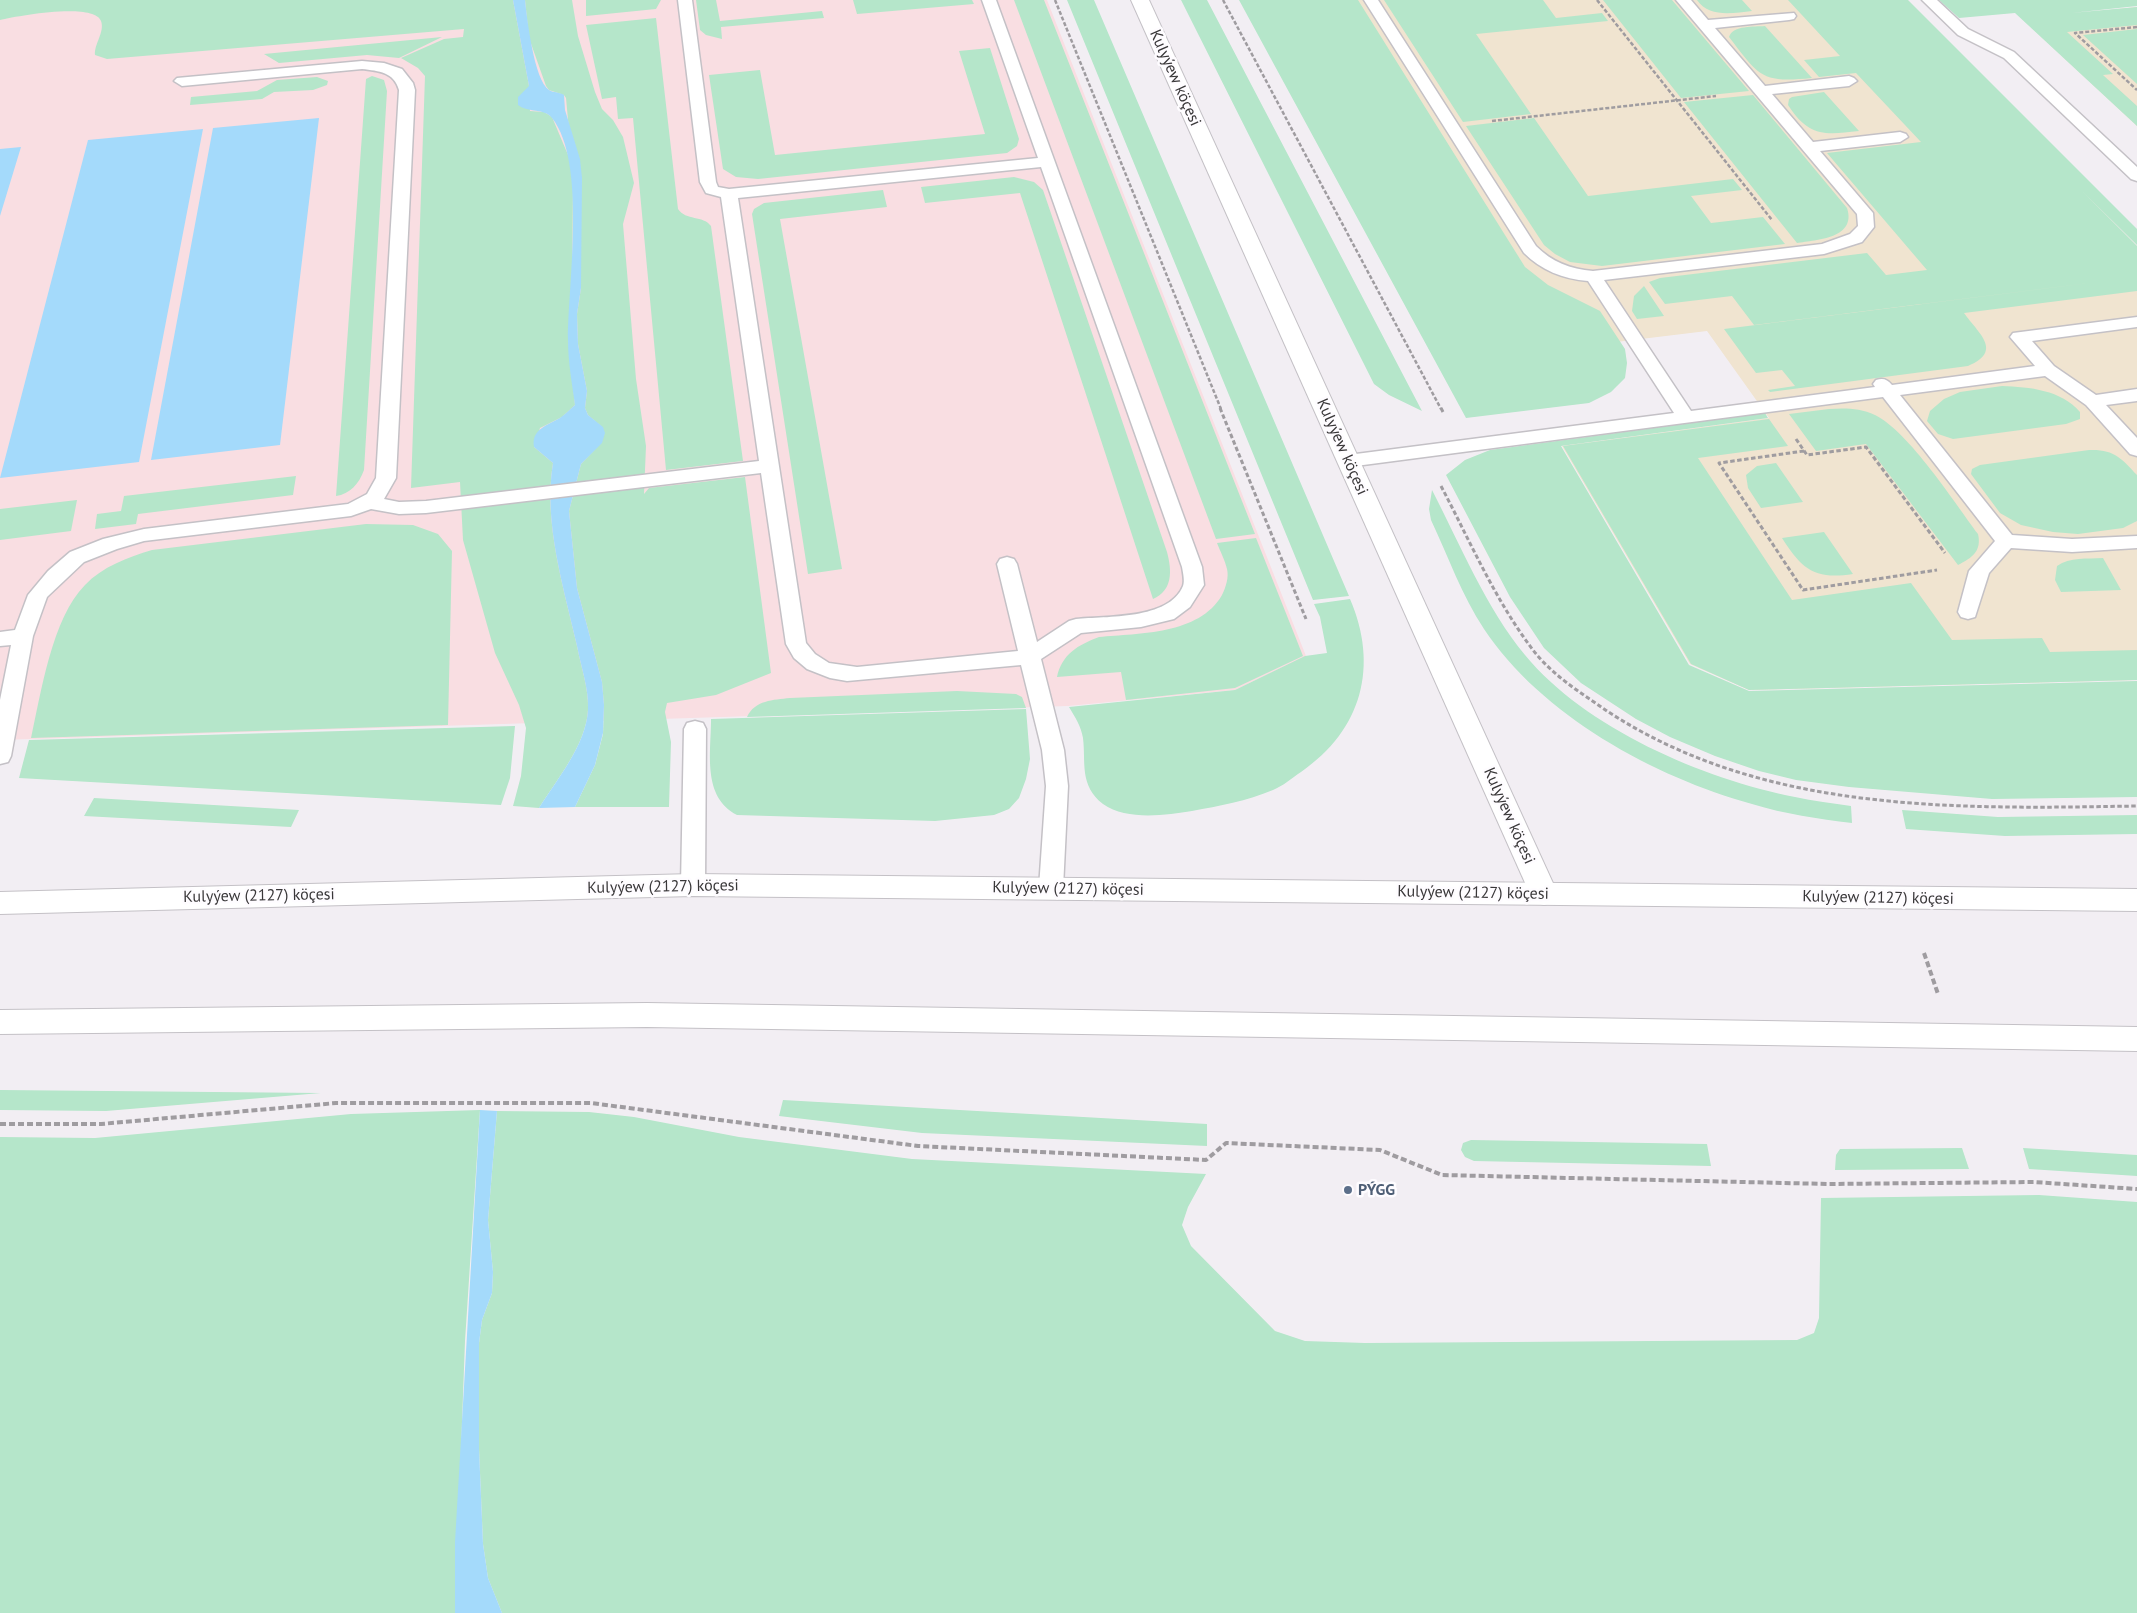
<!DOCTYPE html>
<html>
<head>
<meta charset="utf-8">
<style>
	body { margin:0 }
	canvas { display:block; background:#f2eef3 }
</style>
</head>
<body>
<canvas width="2137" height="1613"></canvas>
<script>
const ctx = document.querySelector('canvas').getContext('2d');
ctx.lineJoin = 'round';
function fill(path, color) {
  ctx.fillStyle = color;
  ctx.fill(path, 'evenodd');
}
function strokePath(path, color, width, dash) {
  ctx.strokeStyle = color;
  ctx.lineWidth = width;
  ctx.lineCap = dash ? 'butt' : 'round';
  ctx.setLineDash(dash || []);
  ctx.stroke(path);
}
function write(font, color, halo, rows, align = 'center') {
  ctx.font = font + ' "PT Sans",sans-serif';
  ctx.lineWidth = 5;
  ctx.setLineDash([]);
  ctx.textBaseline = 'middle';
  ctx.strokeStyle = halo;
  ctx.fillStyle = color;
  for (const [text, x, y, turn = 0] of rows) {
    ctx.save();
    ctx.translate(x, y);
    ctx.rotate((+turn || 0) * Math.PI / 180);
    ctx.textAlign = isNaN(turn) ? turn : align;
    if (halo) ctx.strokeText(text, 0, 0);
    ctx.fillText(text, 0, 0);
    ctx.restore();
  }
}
fill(new Path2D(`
	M1300,0H1890L2137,246V680L1749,690L1690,664L1562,446L1769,418L1707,331L1509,355Z
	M2137,7V126L2022,19Z`), '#f0e4d0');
fill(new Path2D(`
	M0,0H1047L1306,656L1235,690L1068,706L0,740Z`), '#f9dee2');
fill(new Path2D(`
	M0,0H513L529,86L530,111L544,112L552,117L571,162L573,184L572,297L568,338L575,405L562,417L540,428L534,447L553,463C543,523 564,588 577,646C581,667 589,689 588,710C586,745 557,779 539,808L513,806L521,776L526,728L519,705L495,653L463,540L460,482L411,488L425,76L418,68L401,58L444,39L463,37L464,29L107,59L95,55C94,44 105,32 101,21C94,2 17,16 0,20Z
	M525,0H572L578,36L595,92L602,109L613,120L623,137L634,183L623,224L636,379L646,446L644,494L649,488L745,477L771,673L716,695L667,703L665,712L671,742L669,807H575L595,765L603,734L604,705L602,682L577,588L569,511L581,464L601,443L602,427L588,415L585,408L587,391L578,344L577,314L581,288L580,250L566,98L564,95L549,90L546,86L529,38Z
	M586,0H661L656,9L586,16Z
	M696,0H716L720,21L822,11L824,18L721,27L722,39L706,35L700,30Z
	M853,0H972L974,4L857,14Z
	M1014,0H1044L1255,534L1216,539Z
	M1067,0H1094L1349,596L1313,600Z
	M1181,0H1207L1422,411L1389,395L1374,384Z
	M1239,0H1358L1525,267L1548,285L1600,311L1625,349L1627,363L1625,378L1611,392L1589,403L1466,418Z
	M1384,0H1543L1556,18L1602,13L1608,21L1476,34L1531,114L1463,122Z
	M1603,0H1672L1749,91L1681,98Z
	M1697,0H1742L1752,11C1733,13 1709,18 1697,0Z
	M1788,0H1908L2137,229V245L2082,191L2137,246V277L1754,325L1732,296L1665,304L1649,282L1660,278L1867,253L1886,275L1927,270L1827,153L1921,142L1856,73L1819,77L1804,60L1840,56Z
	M1939,0H2137V6L2071,13L2137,7V25L2067,32L2113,74L2103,75L2137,106V126L2015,13L1959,18Z
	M656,18L678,209C686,221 703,215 711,226L743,461L666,470L633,118L618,119L616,97L602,99L586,25Z
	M1765,26L1812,78C1761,83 1760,77 1729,37C1733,25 1754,27 1765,26Z
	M2137,29V84L2083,35Z
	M442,37L399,58L367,55L279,63L264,54Z
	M990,48L1019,139L1017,146L1007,153L758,179L736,177L723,169L709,75L760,70L775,155L985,134L959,51Z
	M372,76L384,80L387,91L364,470C359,484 350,494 336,496L366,79Z
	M317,77L328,81L327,85L313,90L274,92L262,99L190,105L191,97L257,91L277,80Z
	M1824,92L1859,131C1824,135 1809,137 1788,105L1789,99L1792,97Z
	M1753,95L1847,208C1857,238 1817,240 1797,243L1684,102Z
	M1534,118L1588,196L1733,179L1742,190L1691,196L1711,223L1763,217L1785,244L1602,266L1570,262L1555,254L1544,245L1466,126Z
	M1014,177L1034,182L1043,190L1167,552C1172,571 1173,590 1153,599L1020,193L925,203L921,187Z
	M883,190L887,207L780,219L842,569L808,574L752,214L754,209L764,203Z
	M2137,277V291L1964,313C1978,333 2004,351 1968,366L1770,392L1768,390L1795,386L1782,370L1756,373L1724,329Z
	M1644,286L1664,316L1637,319L1632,311L1634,296Z
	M2002,386C2030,387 2061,390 2080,412V419L2066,424L1953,439L1938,434L1927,421L1930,411L1944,399L1960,392Z
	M1829,409C1845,408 1860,408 1875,415C1909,432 1954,502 1978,534C1982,551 1972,558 1958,565L1866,444L1816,451L1789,414Z
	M1765,413L1768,418L1561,446L1689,665L1749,691L2137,681V797L1992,799L1849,787L1796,780L1759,771L1715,756L1670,737L1636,719L1581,683L1544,648L1510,597L1446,475L1465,460L1490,450Z
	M1769,419L1788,446L1698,458L1792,600L1911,583L1952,640L2042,638L2050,652L2137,650V680L1749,690L1691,664L1563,446Z
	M2089,450C2114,449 2121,458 2137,475V521L2123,528L2078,534L2053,532L2021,525L2000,513L1971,474L1972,469L1980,465Z
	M1776,463L1803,502L1761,508L1748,488L1746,475L1757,466Z
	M296,476L293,495L138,514L136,524L95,529L97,514L121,511L124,496Z
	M1432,490C1459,542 1487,610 1525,655C1585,728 1703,779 1795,797C1813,801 1833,803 1851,806L1852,823C1818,819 1785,814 1752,804C1654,777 1541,715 1484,629C1462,596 1448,556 1431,520L1429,509Z
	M77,500L71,531L0,540V509Z
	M366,524L413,525L438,534L452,551L448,725L31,738C41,693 52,618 85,585C102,567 128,557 152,550Z
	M1824,532L1853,574C1814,580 1802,569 1782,538Z
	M1256,538L1303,656L1235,688L1126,700L1121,672L1057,677C1062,654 1078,645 1099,637C1139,633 1199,635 1222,595C1226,587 1229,577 1227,569C1225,560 1220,551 1217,543Z
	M2103,558L2121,590L2061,592L2055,580L2057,566C2070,557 2087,559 2103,558Z
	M1350,599C1379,666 1362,730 1301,772C1292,778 1283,786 1273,790C1247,801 1219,806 1192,811C1166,815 1127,821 1103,804C1079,785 1086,763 1083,738C1081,726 1075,717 1069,707L1235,690L1305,656L1327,653L1320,617L1314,604Z
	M957,691L1016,694L1022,697L1026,708L747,717C755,700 773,700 790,698Z
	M1026,709L1030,759L1026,779L1019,798L1009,809L994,815L935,821L737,815C702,797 711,753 711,719Z
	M515,726L510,778L501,805L19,778L29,740Z
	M94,798L299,810L291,827L84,816Z
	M1902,810L1998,817L2137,815V834L2005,836L1906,829Z
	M0,1090L321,1093L106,1111L0,1110Z
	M783,1100L1207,1124V1146L922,1133L779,1116Z
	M480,1110L465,1341L455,1613H0V1137L95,1138L351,1114Z
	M497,1111L589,1112L634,1117L739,1137L912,1159L1206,1174L1188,1207L1182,1225L1191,1246L1275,1331L1305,1341L1365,1343L1797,1340L1814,1333L1819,1318L1821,1198L2039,1195L2137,1202V1613H502L488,1578L483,1544L479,1449V1343L482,1320L492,1293L493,1272L488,1220Z
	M1471,1140L1707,1144L1711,1166L1474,1161L1465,1157L1461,1150L1463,1143Z
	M1962,1148L1969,1169L1835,1170L1836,1155L1840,1149Z
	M2023,1148L2137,1155V1176L2029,1169Z`), '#b5e6ca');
fill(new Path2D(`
	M513,0H525C527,18 534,80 549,90C554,93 560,92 564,95L565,110L580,159L582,178L581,288L577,314L578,344L587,391L585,408L588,415L603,427L605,433L602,443L581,464L569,511L577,588L602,682L604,705L603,733L595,765L575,807L539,808C557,779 586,745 588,710C589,689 581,667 577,646C564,588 543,523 553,463L534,447C531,429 548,425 560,418C566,414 570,409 575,405C572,383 568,362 568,340C568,284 587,162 552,118C545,108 528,113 518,105V97L529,86Z
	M319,118L280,445L151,460L213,128Z
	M203,129L139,462L0,478L88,140Z
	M21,147L0,216V149Z
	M480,1110L497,1111L488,1220L493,1272L492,1293L482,1320L479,1343V1449L483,1544L488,1578L502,1613H455V1542Z`), '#a4dafb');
const lane = new Path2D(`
	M678,0H692L716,182L718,187L729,189L1038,158L982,0H996L1202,567L1204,585L1190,607L1174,619L1141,627L1081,633L1041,659L1064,750L1068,786L1063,888L1059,894L1051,897L1043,894L1039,888L1046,786L1042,750L1021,665L847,681L830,678L807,669L794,658L786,644L761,473L426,513L399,514L371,509L351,516L144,541L117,549L84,562L47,597L33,636L11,756L8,762L0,764V700L11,645L0,646V632L15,630L28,595L48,571L70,552L103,539L144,529L348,504L367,494L376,478L399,90C394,72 379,71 362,69L182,86L174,81L177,78L362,61L384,63L402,69L413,83L415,90L396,478L384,499L399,502L426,501L759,461L721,197L706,193L700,182ZM1041,167L1182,567C1183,573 1185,581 1183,586C1169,620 1106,616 1076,619L1069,621L1037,642L1017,564L1014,559L1007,557L1000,559L997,564L1018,651L857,667L829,663L815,654L806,643L738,198Z
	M1364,0H1378L1536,246C1552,262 1570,269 1593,271L1822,244L1850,234L1858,226L1857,214L1676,0H1691L1708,20L1794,13L1796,16L1794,19L1789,20L1715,28L1765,86L1849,76L1854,78L1857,81L1849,86L1772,94L1813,142L1900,132L1906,134L1908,137L1900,142L1820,151L1873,213L1874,227L1862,242L1824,254L1604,280L1691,411L1875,387L1873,384L1876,380C1883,378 1887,379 1892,385L2035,366L2010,337L2013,333L2137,317V327L2032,341L2054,366L2096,395L2137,389V401L2106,405L2137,438V456L2130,454L2086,405L2045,376L1900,395L2012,535L2072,539L2137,536V548L2072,552L2011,548L1989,573L1975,617L1968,619L1961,617L1958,612L1969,571L1995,541L1883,397L1348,467L1341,465L1338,461L1341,457L1348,455L1674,413L1588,281C1563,279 1541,270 1524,253Z
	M1922,0H1937L1968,29L2014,52L2137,167V181L2131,179L2004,58L1958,35Z
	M695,721L703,723L706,729L705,885L701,891L693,894L685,891L681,885L684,729L687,723Z`);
const secondary = new Path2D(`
	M1131,0H1149L1558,894L1554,902L1544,905L1534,902L1530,894Z`);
const highway = new Path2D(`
	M693,874L2137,889V911L693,896L0,914V892Z
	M647,1003L2137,1027V1051L647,1027L0,1034V1010Z`);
strokePath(lane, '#c4c1c6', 3);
strokePath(secondary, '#c4c1c6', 2);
strokePath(highway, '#c4c1c6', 2);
strokePath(new Path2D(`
	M1055,0L1221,409
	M1223,0L1441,409
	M1597,0L1772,220
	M2137,27L2075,33L2137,90
	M1492,121L1716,96`), '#9f9ca0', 2.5, [4, 2]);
strokePath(new Path2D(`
	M1220,408L1306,619
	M1441,408L1443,412
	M1796,439L1807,455L1866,447L1945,553
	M1804,451L1719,463L1803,590L1937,570
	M1441,486C1470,541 1495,600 1533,650C1552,675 1581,693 1607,711C1764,814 1957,809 2137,806`), '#9f9ca0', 3, [4.5, 2.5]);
strokePath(new Path2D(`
	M1924,953L1938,994
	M0,1124H101L336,1103H591L918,1146L1206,1160L1226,1143L1380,1150L1442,1175L1828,1184L2034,1182L2137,1189`), '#9f9ca0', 4, [6, 3]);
fill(lane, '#fff');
fill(secondary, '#fff');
fill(highway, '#fff');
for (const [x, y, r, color] of [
	[1348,1190,5,"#5c6f8a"]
]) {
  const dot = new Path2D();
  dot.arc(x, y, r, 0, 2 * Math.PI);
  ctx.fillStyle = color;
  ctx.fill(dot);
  strokePath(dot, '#fefcff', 2);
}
write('16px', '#393739', '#fefcff', [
	["Kulyýew köçesi",1175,78,66],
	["Kulyýew köçesi",1342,447,66],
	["Kulyýew köçesi",1509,816,66],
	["Kulyýew (2127) köçesi",663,887,-1],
	["Kulyýew (2127) köçesi",1068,889,1],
	["Kulyýew (2127) köçesi",1473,893,1],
	["Kulyýew (2127) köçesi",259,896,-1],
	["Kulyýew (2127) köçesi",1878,898,1]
]);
write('bold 16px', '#4e5e75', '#fefcff', [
	["PÝGG",1358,1190]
], 'left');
</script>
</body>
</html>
